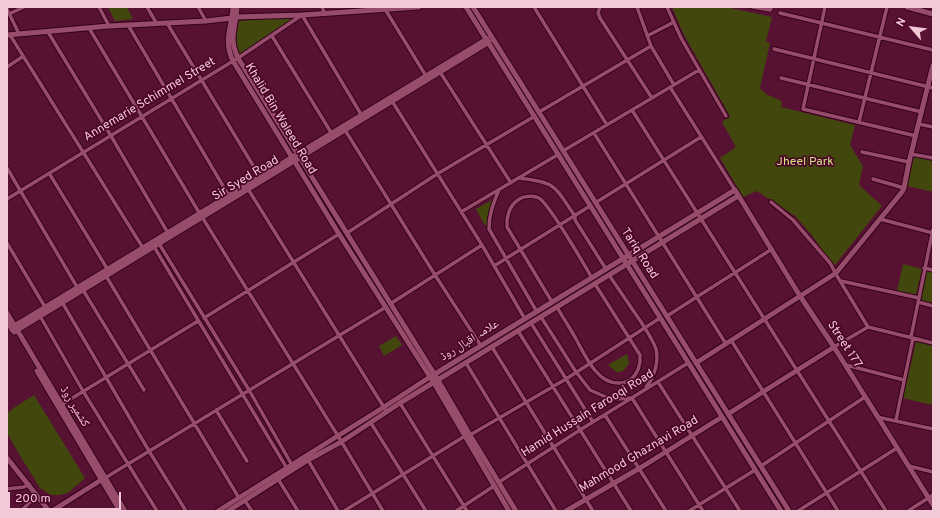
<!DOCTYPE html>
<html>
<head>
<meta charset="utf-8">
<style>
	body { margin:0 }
	#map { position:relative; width:940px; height:518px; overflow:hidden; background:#571233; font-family:Overpass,sans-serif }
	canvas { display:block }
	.frame { position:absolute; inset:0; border:8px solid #f4c9d7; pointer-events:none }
	.north { position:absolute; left:892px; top:8px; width:40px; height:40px; -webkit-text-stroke:3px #4b0529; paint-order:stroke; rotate:298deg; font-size:11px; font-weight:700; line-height:16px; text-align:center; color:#f4c9d7 }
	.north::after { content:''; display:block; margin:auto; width:14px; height:18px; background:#f4c9d7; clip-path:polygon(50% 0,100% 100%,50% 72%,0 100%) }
	.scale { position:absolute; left:8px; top:492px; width:113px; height:18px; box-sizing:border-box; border:2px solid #f4c9d7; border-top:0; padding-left:5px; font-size:12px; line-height:14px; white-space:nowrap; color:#f4c9d7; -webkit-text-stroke:3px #4b0529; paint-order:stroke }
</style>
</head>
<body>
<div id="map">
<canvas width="940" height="518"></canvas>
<div class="frame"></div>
<div class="north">N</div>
<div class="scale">200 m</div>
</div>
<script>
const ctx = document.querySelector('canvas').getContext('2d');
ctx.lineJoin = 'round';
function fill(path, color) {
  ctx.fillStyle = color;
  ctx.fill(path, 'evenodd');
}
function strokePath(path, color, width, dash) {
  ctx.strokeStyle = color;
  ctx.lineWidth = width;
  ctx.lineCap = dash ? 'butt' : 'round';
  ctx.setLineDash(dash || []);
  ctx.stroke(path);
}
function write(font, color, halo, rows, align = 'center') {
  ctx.font = font + ' Overpass,"Noto Naskh Arabic",sans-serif';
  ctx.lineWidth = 3.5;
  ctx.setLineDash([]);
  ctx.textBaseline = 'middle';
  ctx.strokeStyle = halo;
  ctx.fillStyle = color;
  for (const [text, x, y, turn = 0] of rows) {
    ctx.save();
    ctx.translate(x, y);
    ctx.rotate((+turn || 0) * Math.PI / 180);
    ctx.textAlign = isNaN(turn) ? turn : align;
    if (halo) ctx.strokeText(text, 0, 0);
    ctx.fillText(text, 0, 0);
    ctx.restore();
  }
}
fill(new Path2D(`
	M108,7H127L133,19L115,21Z
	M672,7H726L772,17L766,41L770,43L760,88L766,94L782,101L781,107L855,125L850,145L863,166L859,185L882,206L834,266L811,234L795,216L757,191L743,197L720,158L736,147L722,122L730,116L684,35Z
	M302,15L240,57L235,43L239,21Z
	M914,157L933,161V192L907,186Z
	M492,200L487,220L488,227L484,224L476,209Z
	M903,264L922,269L916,295L897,291Z
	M927,270L933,272V303L922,301L920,299Z
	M396,336L402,345L384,356L379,346Z
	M916,342L933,346L932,405L903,398Z
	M627,354L629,363L625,369L621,372H616L608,365Z
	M34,395L85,478L68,493L60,495H51L40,488L22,459L7,433V417L8,413L15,407Z`), '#41470d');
const street = new Path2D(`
	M99,7L109,26
	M147,7L157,24
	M198,7L206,21
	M322,7L325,14
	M534,7L607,125
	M600,7L598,13L600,18L652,98
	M637,7L651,46L674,85
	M667,7L681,38L726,116
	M753,7L770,10L772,7
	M825,7L803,109L916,136
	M7,9L19,34
	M385,9L426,76
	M780,13L933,50
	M9,14L24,7
	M167,23L260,177
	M128,25L229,196
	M89,28L200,214
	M48,32L111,136L168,233
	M10,35L143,248
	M272,36L332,134
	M647,36L674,22
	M774,49L933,88
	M7,67L22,57
	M440,72L511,183
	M781,78L922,112
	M670,87L735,190
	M392,101L482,245L525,319
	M632,110L886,511
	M539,112L651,46
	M859,122L887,7
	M919,124L933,127
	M345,130L435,275L481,346
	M594,133L726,344
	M563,151L699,70
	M862,152L909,162
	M911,154L933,158
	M7,168L77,287
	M49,173L108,270
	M518,178C557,182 554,186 575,216V220L606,269
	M873,179L904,188
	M248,189L385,409
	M499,190C493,204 489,214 489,229L537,312
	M7,199L238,58L302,15L362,116
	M771,202L793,220L830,263L837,276L868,327
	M595,203L701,137
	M461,212L559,154
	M202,217L338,436L383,511
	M880,219L933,233
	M347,233L437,174L535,116
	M158,242L249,390L292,465
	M7,243L45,307
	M153,245L288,470
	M494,266L590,206
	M924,268L933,270
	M609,275C620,291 630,306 641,322C646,330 653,340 656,349C659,362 654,378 646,387
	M106,276L239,498
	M841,281L919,298
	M83,290L144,390
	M62,302L149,451L186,511
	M552,302L507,227C506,218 509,206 518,200C523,196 533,195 539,198C549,204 584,264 592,278
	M918,302L933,306
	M390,304L482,245
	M557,307C563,318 570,328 576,339C585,355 597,384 619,383C623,383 627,382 630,380C638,374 641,364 640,355L595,284
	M40,316L83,391L157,511
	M667,316L772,249
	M541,317L576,372L590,390L606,397L617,399L631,398
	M204,318L339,234
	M531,323L593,422
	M868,327L933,343
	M518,331L631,511
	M911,337L933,229
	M731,340L838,511
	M492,347L593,511
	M834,347L868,327
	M466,363L556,511
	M846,365L904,380
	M658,382L740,511
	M632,398L703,511
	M400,403L467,511
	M61,405L198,321
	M216,410L247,461
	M605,415L666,511
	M877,417L933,429
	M896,420L913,338
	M371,423L426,511
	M470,435L566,379L660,318
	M308,460L338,511
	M761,466L865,397
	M909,466L933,472
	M105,478L386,307
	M278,479L298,511
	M499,482L580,430L688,363
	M7,489L24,487L29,484
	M245,501L252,511
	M21,511L37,495
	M344,511L465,436
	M456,511L494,486
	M689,511L755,470
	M798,511L897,448
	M908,511L933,495`);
const secondary = new Path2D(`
	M233,7C232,27 223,40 233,61L339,234L434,383L509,511
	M237,7C236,28 228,37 238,58L438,380L470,435L516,511
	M466,7L781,511
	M473,7L789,511
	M907,7L933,14
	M237,17L302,15L419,7
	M7,35L109,26L206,21L232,18
	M7,313L125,511
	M7,320L12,330
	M11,328L487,39
	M14,332L489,42
	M696,363L836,273L902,192L904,188L909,162L933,65
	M37,371L120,511
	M728,414L834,347
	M7,458L49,511
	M52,511L101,480
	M218,511L384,407L430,377L735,190L800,296L834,347L933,505
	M228,511L308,460L341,442L400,403L738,196
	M566,511L640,468L722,417`);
strokePath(street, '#34011b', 5.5);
strokePath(secondary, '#34011b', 7);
strokePath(street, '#964c6a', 3.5);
strokePath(secondary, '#964c6a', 5);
write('12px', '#f4c9d7', '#4b0529', [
	["Annemarie Schimmel Street",150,100,-31],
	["Khalid Bin Waleed Road",280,119,59],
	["Sir Syed Road",246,179,-31],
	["Tariq Road",639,254,57],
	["علامہ اقبال روڈ",470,341,-32],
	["Street 177",844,345,57],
	["کشمیر روڈ",74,407,59],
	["Hamid Hussain Farooqi Road",588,414,-32],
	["Mahmood Ghaznavi Road",639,455,-31]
]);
write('12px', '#d5e386', '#4b0529', [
	["Jheel Park",805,163]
]);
</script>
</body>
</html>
